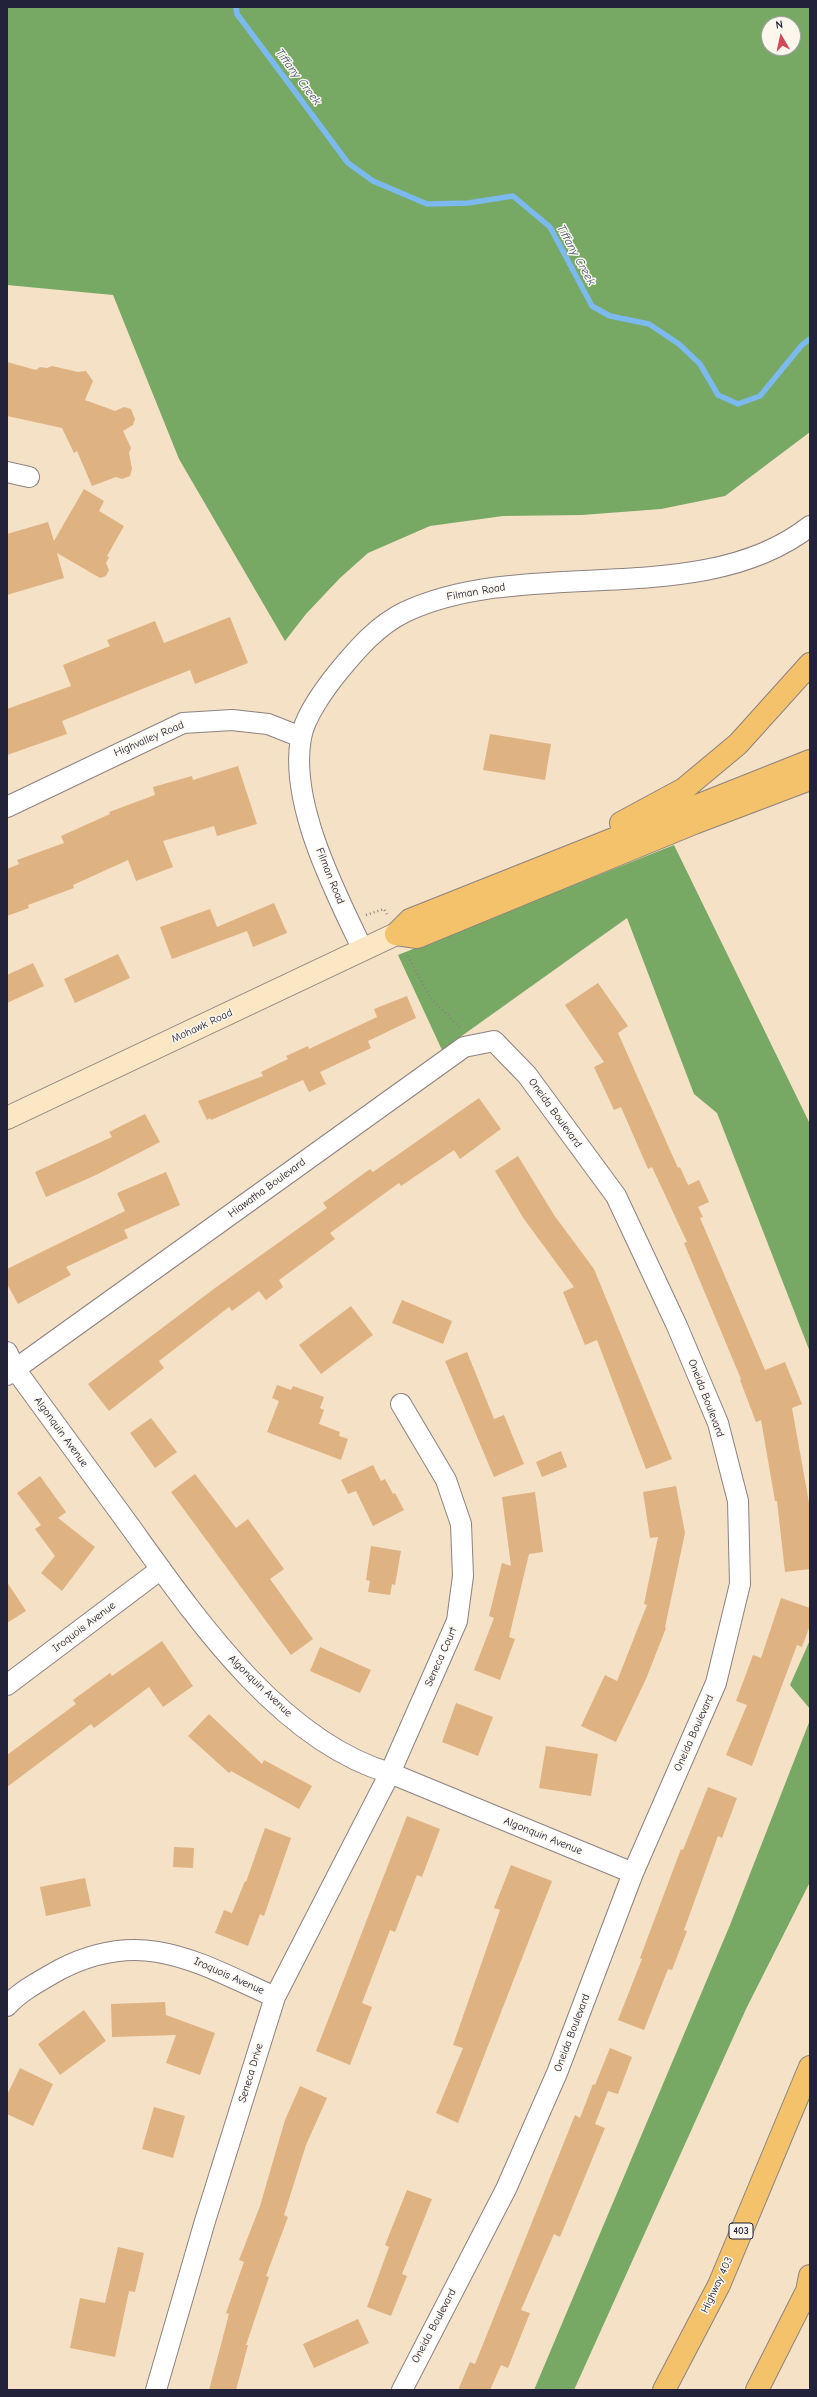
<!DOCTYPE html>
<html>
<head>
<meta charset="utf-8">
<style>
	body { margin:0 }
	#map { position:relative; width:817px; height:2397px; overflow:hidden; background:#f5e1c6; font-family:"Comic Neue",sans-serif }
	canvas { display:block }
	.frame { position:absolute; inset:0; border:8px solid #22223b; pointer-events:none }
	.north { position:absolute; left:761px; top:16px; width:40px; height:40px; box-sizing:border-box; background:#fbf7ec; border:1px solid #a4a2a5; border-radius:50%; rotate:351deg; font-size:11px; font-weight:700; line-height:16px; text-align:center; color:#22223b }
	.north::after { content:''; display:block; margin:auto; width:14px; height:18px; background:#d1495b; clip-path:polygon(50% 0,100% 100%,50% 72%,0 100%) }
</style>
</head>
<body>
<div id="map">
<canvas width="817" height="2397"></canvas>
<div class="frame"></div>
<div class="north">N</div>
</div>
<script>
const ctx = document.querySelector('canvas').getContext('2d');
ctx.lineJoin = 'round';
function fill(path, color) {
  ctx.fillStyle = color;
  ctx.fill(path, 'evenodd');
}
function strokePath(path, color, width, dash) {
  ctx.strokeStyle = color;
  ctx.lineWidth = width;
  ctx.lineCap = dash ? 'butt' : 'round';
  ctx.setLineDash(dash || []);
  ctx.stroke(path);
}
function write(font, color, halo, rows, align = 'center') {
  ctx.font = font + ' "Comic Neue",sans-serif';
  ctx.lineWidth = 3;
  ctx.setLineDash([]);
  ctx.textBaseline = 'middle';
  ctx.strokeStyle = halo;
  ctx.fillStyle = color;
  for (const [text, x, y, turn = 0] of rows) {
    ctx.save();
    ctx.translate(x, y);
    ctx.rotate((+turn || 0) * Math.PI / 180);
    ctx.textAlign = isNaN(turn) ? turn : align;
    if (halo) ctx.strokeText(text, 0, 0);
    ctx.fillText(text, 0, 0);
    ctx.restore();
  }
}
fill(new Path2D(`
	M7,7H810V432L725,496L661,509L582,515L503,516L430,526L368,553L340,578L306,614L285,641L179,459L113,295L7,285ZM769,24H793V48H769Z
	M674,845L810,1124V1352L717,1113L694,1094L627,918L442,1050L398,955Z
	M810,1640V1709L790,1685Z
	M810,1720V1882L746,2009L574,2390H534L730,1925Z`), '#77a964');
strokePath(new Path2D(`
	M236,7L237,14L348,163L373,181L427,204L468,203L513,196L550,227L592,306L610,316L649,324L679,344L700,364L718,395L738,404L760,396L802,345L810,339`), '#7bb9ee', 5.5);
fill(new Path2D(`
	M7,362L36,370L40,367L47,368L52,366L78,372L86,371L93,381L85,400L115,411L124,407L131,409L135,419L133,425L123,431L131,448L129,453L132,469L130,476L122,479L116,477L92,486L77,451L74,453L62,428L7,416Z
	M84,489L104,501L99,511L124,526L107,556L109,557L106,563L109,570L106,576L100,578L57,553L64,578L7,595V534L48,522L54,541Z
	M230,617L248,663L195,684L190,670L62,721L67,734L7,755V709L71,686L63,665L110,646L107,640L155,621L164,643Z
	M490,734L551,744L545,780L483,770Z
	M238,766L257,824L217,836L214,826L163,841L173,867L136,881L128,860L73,885L74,888L28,905L29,908L7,916V869L19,864L17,860L64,843L61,836L110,814L109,812L155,795L153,787L192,776L193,780Z
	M274,903L287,933L253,947L247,931L172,959L160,927L210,909L217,927Z
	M118,954L130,978L75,1003L64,979Z
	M33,963L44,986L7,1003V975Z
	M598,983L628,1026L618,1033L678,1168L680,1167L688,1185L699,1180L709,1202L698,1207L703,1217L700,1218L765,1370L785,1362L802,1404L792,1408L810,1508V1569L785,1572L777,1501H775L761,1420L756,1422L740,1380L741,1379L684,1243L687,1242L652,1167L648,1169L621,1107L614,1110L594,1067L604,1062L565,1005Z
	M407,996L416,1018L368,1041L371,1048L320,1072L326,1084L309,1092L303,1080L211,1120L210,1118L207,1120L198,1101L263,1076L261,1072L288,1059L286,1056L308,1046L309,1049L377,1017L374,1009Z
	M479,1098L501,1129L460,1159L454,1150L401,1186L399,1183L330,1233L335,1239L279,1280L283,1287L266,1300L259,1291L232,1311L229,1307L159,1361L164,1368L109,1411L88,1384L215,1288L327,1208L323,1203L370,1169L373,1172Z
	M145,1114L160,1142L96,1175L46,1197L35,1172L112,1137L109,1132Z
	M518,1156L554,1215L594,1269L672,1459L646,1469L597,1340L585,1345L563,1292L574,1287L524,1219L495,1171Z
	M166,1172L180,1205L124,1230L128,1238L66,1267L71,1275L18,1304L7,1284V1269L125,1211L117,1193Z
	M402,1300L452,1321L443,1344L392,1323Z
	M351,1306L373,1335L321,1374L299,1345Z
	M467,1352L494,1419L504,1415L524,1464L494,1477L445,1361Z
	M277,1385L291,1390L293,1386L324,1397L320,1408L324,1410L319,1424L340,1432L339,1436L348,1439L341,1460L267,1432L279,1401L272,1398Z
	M151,1418L177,1452L155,1468L130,1433Z
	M561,1451L567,1467L542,1477L536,1462Z
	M373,1465L381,1481L385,1479L393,1494L395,1493L404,1510L373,1526L356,1491L348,1494L341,1480Z
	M195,1474L236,1528L248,1519L284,1569L270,1579L313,1639L291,1655L171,1492Z
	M40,1476L66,1512L58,1518L95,1547L62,1591L41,1573L55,1556L35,1529L41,1525L17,1493Z
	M676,1486L685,1533L665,1627L666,1628L646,1679L616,1742L581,1726L605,1675L617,1681L647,1605L644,1604L658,1537L650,1538L643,1492Z
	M535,1492L543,1552L529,1554L509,1637L515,1639L500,1680L474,1670L494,1618L489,1616L502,1563L511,1566L502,1497Z
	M371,1546L401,1551L395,1585L392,1584L390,1595L368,1592L370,1581L366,1580Z
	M7,1582L26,1611L7,1623Z
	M781,1598L810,1608V1625L802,1647L797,1645L752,1766L726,1755L747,1705L736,1701L753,1655L761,1658Z
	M162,1641L193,1686L163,1707L149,1687L94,1728L91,1724L7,1787V1755L76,1704L73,1700L110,1673L112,1676Z
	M320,1647L371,1670L360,1693L310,1671Z
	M456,1703L493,1717L478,1756L442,1742Z
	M209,1714L262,1764L264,1760L312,1786L299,1809L231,1771L229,1773L188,1736Z
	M546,1746L598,1754L591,1796L539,1788Z
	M708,1787L737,1798L722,1838L718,1836L684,1930L687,1931L672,1970L668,1969L644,2030L618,2020L642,1959L640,1958L681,1849L683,1850Z
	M407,1816L440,1829L422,1877L417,1875L395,1932L390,1930L362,2003L372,2007L350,2065L316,2051Z
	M265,1828L291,1838L264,1916L260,1914L248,1946L215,1933L224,1910L232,1913L245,1881L246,1882Z
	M174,1847L194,1848L193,1868L173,1867Z
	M511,1865L552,1881L458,2123L436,2113L463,2048L453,2045L500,1910L494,1908Z
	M85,1878L91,1906L46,1916L40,1887Z
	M165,2002L166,2015L215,2033L200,2075L166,2063L176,2035L112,2037L111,2004Z
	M84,2010L106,2041L60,2075L38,2044Z
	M610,2048L632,2057L618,2094L608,2091L595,2124L605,2128L560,2237L554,2234L521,2310L530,2313L508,2368L501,2365L490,2390H458L470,2362L475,2364L575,2115L580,2118L593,2084L595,2085Z
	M20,2068L53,2084L33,2126L7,2114V2095Z
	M300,2086L327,2098L306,2145L284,2215L288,2217L266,2276L269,2277L246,2345H248L236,2390H209L229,2314L226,2313L244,2262L239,2260L260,2206L285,2120Z
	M154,2107L185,2116L173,2158L142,2149Z
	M407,2190L432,2199L402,2274L407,2276L391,2316L367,2307L389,2247L385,2245Z
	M118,2247L144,2253L135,2292L129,2291L115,2357L70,2348L80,2298L105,2303Z
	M358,2319L369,2343L314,2368L303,2344Z`), '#dfb282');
const street = new Path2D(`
	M7,472L29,477
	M7,807L183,723L232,720L268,724L301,737
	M363,950C335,892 289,803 301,738C304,717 326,687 339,671C358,648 378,625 405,612C527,555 702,611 810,526
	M7,1352L15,1369C53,1421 91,1473 129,1525C193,1614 279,1741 390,1773L633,1873
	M7,1375L464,1047L494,1041L527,1075L616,1196L677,1326L718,1423L738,1501L740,1584L716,1683L633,1873L557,2073L506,2189L402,2390
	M7,1685L161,1569
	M7,2006C20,1991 42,1980 59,1970C143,1926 198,1963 275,1997
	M156,2390L205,2221L275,1997L390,1773L457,1621L463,1576L461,1524L446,1480L401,1404`);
const secondary = new Path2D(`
	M7,1118L396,934`);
const highway = new Path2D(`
	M621,823L684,789L738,744L810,664
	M396,934L410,920L810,761
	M396,934L417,937L694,823L810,779
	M664,2390L719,2285L810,2067
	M757,2390L807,2291L810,2276`);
strokePath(street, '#8c8280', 22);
strokePath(secondary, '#8c8280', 24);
strokePath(highway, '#8c8280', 24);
strokePath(new Path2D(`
	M366,915L384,909L387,914
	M408,956L430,997L461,1029`), '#8c8280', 2.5, [1, 3]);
strokePath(street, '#fff', 20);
strokePath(secondary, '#fbe7c3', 22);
strokePath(highway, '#f4c26a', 22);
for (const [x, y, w] of [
	[741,2231,24]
]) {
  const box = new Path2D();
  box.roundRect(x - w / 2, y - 8, w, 16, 3);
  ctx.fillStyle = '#fbf7ec';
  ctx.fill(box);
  strokePath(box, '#22223b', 1);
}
write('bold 10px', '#22223b', null, [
	["403",741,2231]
]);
write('11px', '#22223b', '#fbf7ec', [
	["Filman Road",476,592,-10],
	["Highvalley Road",149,739,-23],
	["Filman Road",330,876,68],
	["Mohawk Road",202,1026,-25],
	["Oneida Boulevard",555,1113,54],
	["Hiawatha Boulevard",267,1188,-36],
	["Oneida Boulevard",706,1398,69],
	["Algonquin Avenue",61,1432,54],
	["Iroquois Avenue",84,1627,-37],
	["Seneca Court",441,1657,-66],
	["Algonquin Avenue",260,1686,44],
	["Oneida Boulevard",694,1733,-66],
	["Algonquin Avenue",543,1836,22],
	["Iroquois Avenue",229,1976,24],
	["Oneida Boulevard",572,2033,-69],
	["Seneca Drive",251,2073,-73],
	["Highway 403",717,2285,-65],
	["Oneida Boulevard",434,2326,-62]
]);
write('italic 12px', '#41577a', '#fbf7ec', [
	["Tiffany Creek",298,77,53],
	["Tiffany Creek",576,255,61]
]);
</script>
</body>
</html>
